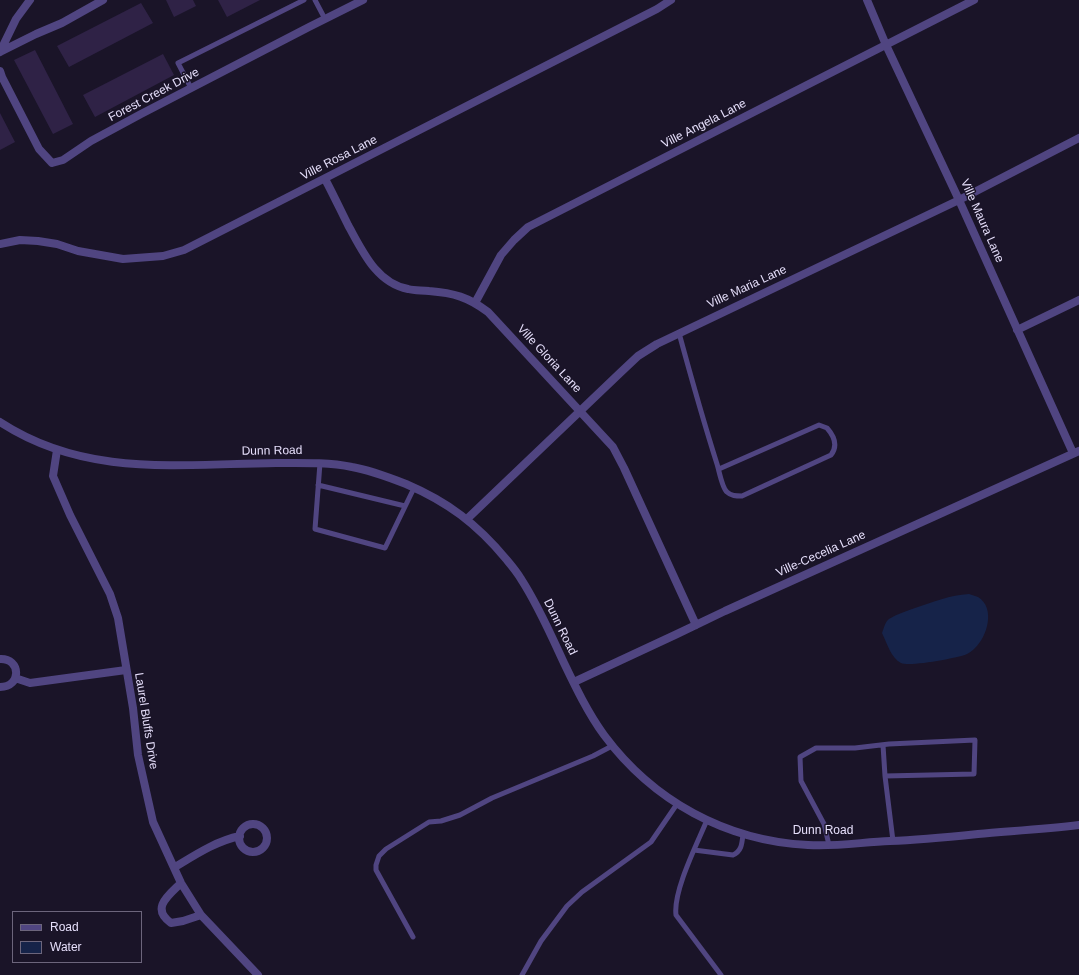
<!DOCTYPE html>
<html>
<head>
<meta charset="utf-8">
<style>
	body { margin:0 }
	#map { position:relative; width:1079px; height:975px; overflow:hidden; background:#1a1428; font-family:Arial,sans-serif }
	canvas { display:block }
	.legend { position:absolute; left:12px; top:911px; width:130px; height:52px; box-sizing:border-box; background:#1a1428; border:1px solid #6c657c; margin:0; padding:5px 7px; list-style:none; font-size:12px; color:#e6dffb }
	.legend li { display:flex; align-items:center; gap:8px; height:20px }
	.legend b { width:20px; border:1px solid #6c657c }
</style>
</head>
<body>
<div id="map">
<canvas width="1079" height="975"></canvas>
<ul class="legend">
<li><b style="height:5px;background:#504581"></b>Road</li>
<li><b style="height:11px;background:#162349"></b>Water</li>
</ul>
</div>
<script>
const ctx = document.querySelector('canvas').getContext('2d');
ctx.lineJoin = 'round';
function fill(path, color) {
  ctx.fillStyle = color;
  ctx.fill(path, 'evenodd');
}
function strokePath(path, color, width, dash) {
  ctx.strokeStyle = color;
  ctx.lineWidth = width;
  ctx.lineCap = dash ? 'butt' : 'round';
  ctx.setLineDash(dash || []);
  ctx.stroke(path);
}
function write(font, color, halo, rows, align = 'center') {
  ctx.font = font + ' Arial,sans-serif';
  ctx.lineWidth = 3;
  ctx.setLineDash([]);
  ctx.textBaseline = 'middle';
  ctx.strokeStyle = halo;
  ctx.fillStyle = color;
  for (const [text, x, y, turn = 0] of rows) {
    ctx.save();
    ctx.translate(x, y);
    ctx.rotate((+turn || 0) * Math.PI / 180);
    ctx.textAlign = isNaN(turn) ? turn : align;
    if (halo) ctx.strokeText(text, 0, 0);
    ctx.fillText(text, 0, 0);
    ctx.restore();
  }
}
fill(new Path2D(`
	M969,594C972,595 975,596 978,597C996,608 987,637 975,648C973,650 969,653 967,654C958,658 910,667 901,663C891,658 887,643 882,633C884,628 885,622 889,619C897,614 907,611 915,608C933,602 950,595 969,594Z`), '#162349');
fill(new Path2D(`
	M166,0H193L196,6L174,17Z
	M218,0H260L227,17Z
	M141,3L153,23L69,67L57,46Z
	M35,50L73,124L53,134L14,60Z
	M163,54L174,75L95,117L83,95Z
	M0,113L15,142L0,150Z`), '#2f2246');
strokePath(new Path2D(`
	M315,0L325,19
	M191,88L178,63L304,0
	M679,333C691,377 703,420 717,464C719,470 722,488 727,492C731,496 736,496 742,496L831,455C838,446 834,436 827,428L819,425L719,469
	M320,463L315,529L385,548L414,488
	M318,485L405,506
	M883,745L885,776
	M707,820C697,844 673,891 676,915L721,975
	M829,845L824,824L801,781L800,757L816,748H855L889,744L975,740L974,774L885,776L893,841
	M694,850L733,855C742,851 742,843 743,834
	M413,937L376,870V865L379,856L386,849L429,822L441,821L460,815L492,798L593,756L612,746
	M522,975L541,941L567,906L582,892L651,842L677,804`), '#504581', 5);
strokePath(new Path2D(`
	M867,0L886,45L959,200L1073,453
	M0,52L36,34L62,23L103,0
	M0,52L16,19L30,0
	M0,71L2,77L39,149L52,163L63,160L91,141L141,114L309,27L363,0
	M325,179C333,194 340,209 348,225C362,250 376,283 408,289C415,291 422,290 429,291C454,293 468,297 488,312L613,447L624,468L696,625
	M0,244L20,240L38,241L57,244L78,251L123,259L163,256L184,250L657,9L671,0
	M475,303L501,255L514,240L528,227L974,0
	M1017,330L1079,300
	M57,450L53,476L70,515L110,594L118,618L133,708L138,755L153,822L181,883L201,915L258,975
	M467,519L621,372L638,356L657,344L959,200L1079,138
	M0,659C21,658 22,687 0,687
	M15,678L30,683L126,670
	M574,682L677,634L725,611L1079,451
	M239 838a14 14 0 1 1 28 0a14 14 0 1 1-28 0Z
	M175,867C195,855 216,841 240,836
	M181,883C169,895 150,908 171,923L183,921L201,915`), '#504581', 8);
strokePath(new Path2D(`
	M0,422C86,478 179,464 276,463C301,463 327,462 352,467C370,470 388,477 406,484C448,502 477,524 506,559C511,565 517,572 521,579C538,605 551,635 564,663C576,688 588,713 604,735C653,801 726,841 808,845C835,847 863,842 890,841C920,840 949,837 978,834C1012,831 1046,829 1079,825`), '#504581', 8);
write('12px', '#e6dffb', '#1a1428', [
	["Forest Creek Drive",154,95,-28],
	["Ville Angela Lane",704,124,-27],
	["Ville Rosa Lane",339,158,-27],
	["Ville Maura Lane",982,221,66],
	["Ville Maria Lane",747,287,-25],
	["Ville Gloria Lane",549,359,47],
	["Dunn Road",272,451,-1],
	["Ville-Cecelia Lane",821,554,-24],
	["Dunn Road",560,627,64],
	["Laurel Bluffs Drive",146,721,81],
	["Dunn Road",823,831]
]);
</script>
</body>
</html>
